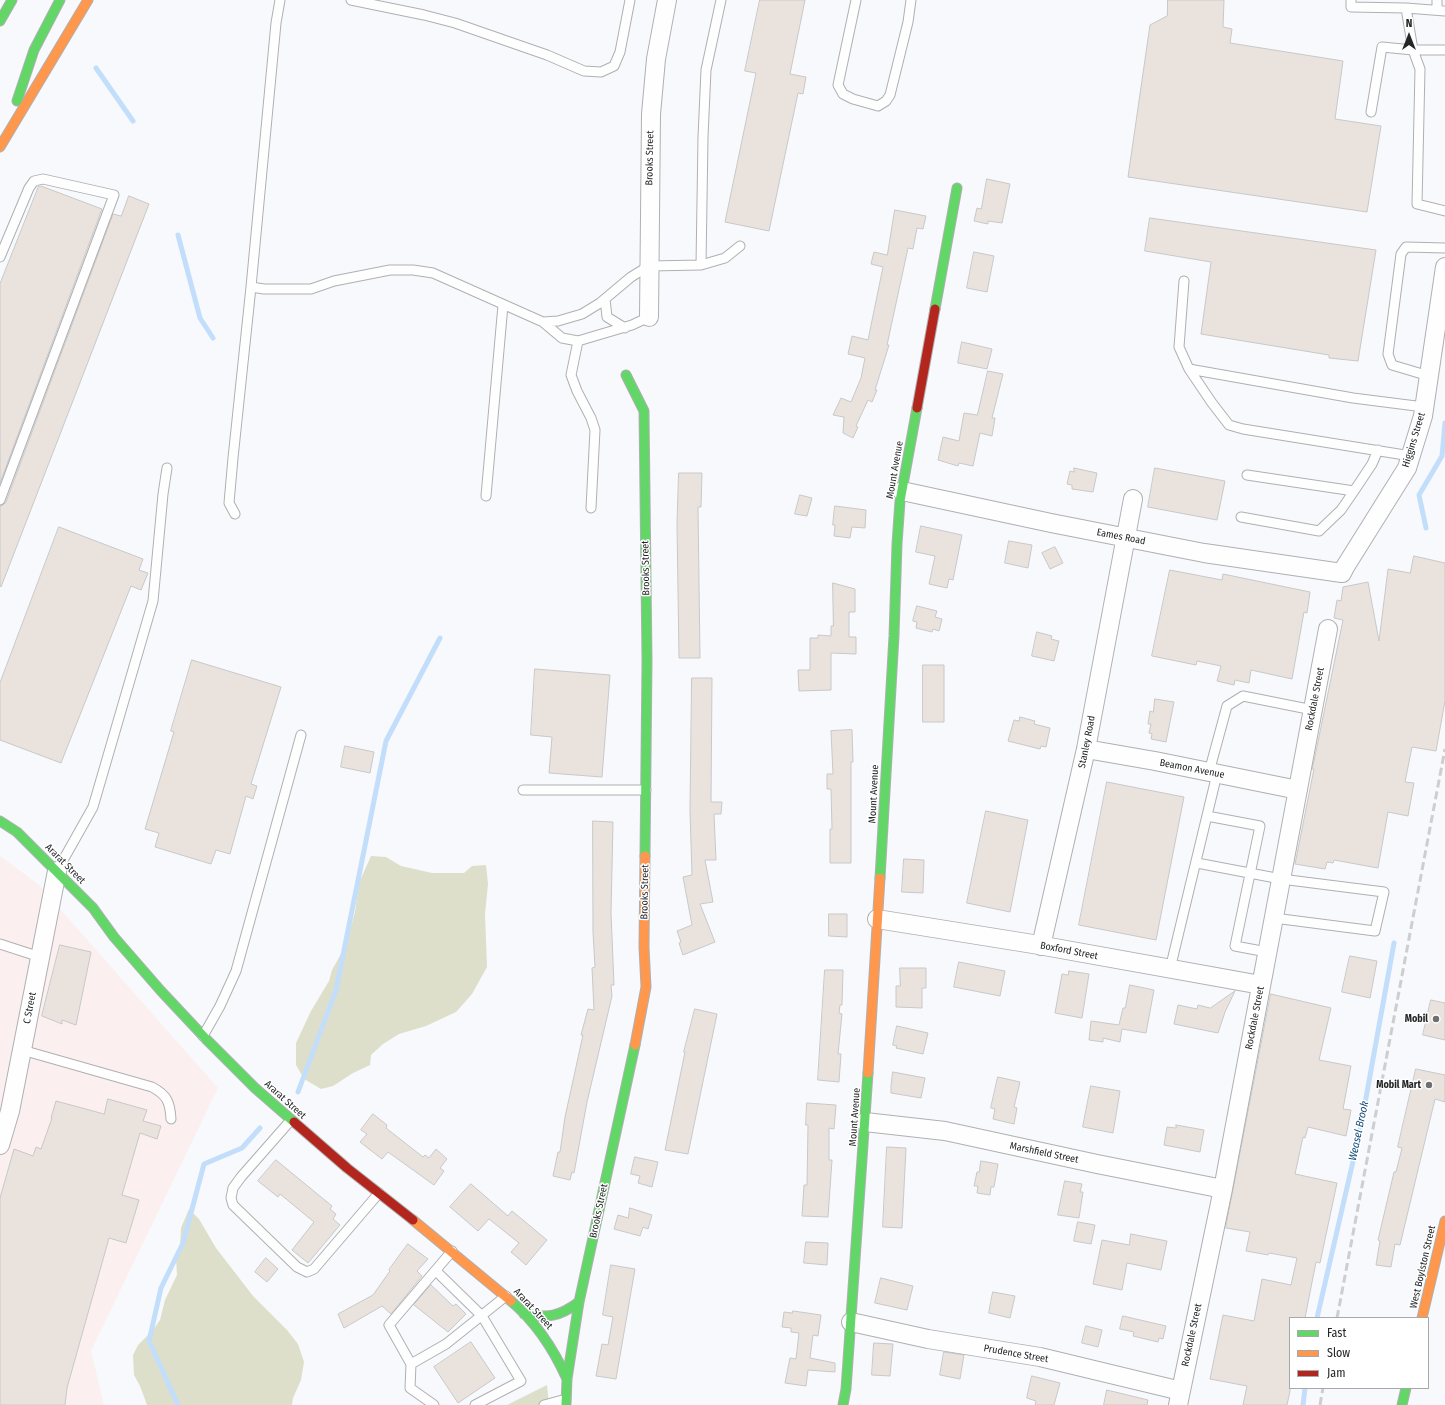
<!DOCTYPE html>
<html>
<head>
<meta charset="utf-8">
<style>
	body { margin:0 }
	#map { position:relative; width:1445px; height:1405px; overflow:hidden; background:#f7f9fc; font-family:"Fira Sans Condensed",sans-serif }
	canvas { display:block }
	.legend { position:absolute; left:1289px; top:1317px; width:140px; height:72px; box-sizing:border-box; background:#fff; border:1px solid #a7a8a9; margin:0; padding:5px 7px; list-style:none; font-size:12px; color:#242527 }
	.legend li { display:flex; align-items:center; gap:8px; height:20px }
	.legend b { width:20px; border:1px solid #a7a8a9 }
	.north { position:absolute; left:1389px; top:16px; width:40px; height:40px; -webkit-text-stroke:3px #fff; paint-order:stroke; rotate:0deg; font-size:11px; font-weight:700; line-height:16px; text-align:center; color:#242527 }
	.north::after { content:''; display:block; margin:auto; width:14px; height:18px; background:#242527; clip-path:polygon(50% 0,100% 100%,50% 72%,0 100%) }
</style>
</head>
<body>
<div id="map">
<canvas width="1445" height="1405"></canvas>
<ul class="legend">
<li><b style="height:5px;background:#63d668"></b>Fast</li>
<li><b style="height:5px;background:#ff974d"></b>Slow</li>
<li><b style="height:5px;background:#b3261e"></b>Jam</li>
</ul>
<div class="north">N</div>
</div>
<script>
const ctx = document.querySelector('canvas').getContext('2d');
ctx.lineJoin = 'round';
function fill(path, color) {
  ctx.fillStyle = color;
  ctx.fill(path, 'evenodd');
}
function strokePath(path, color, width, dash) {
  ctx.strokeStyle = color;
  ctx.lineWidth = width;
  ctx.lineCap = dash ? 'butt' : 'round';
  ctx.setLineDash(dash || []);
  ctx.stroke(path);
}
function write(font, color, halo, rows, align = 'center') {
  ctx.font = font + ' "Fira Sans Condensed",sans-serif';
  ctx.lineWidth = 3;
  ctx.setLineDash([]);
  ctx.textBaseline = 'middle';
  ctx.strokeStyle = halo;
  ctx.fillStyle = color;
  for (const [text, x, y, turn = 0] of rows) {
    ctx.save();
    ctx.translate(x, y);
    ctx.rotate((+turn || 0) * Math.PI / 180);
    ctx.textAlign = isNaN(turn) ? turn : align;
    if (halo) ctx.strokeText(text, 0, 0);
    ctx.fillText(text, 0, 0);
    ctx.restore();
  }
}
fill(new Path2D(`
	M0,856L38,884L218,1088L91,1351L104,1405H0Z`), '#fbf0ef');
fill(new Path2D(`
	M371,856L386,857L401,866L432,873H464L472,866L486,865L488,884L485,914L487,967L472,994L456,1012L426,1026L399,1034L383,1044L371,1055L370,1065L353,1073L333,1086L321,1089L304,1079L296,1065V1043L311,1011L329,981L332,970L346,945L355,912L359,883Z
	M189,1209L199,1219L216,1248L253,1296L287,1330L298,1344L304,1362L301,1380L293,1398L292,1405H147L140,1386L134,1375L133,1355L138,1345L153,1330L160,1320L165,1300L177,1275L176,1258L180,1247L181,1228Z
	M547,1385L549,1405H507Z`), '#dddfca');
strokePath(new Path2D(`
	M96,68L133,121
	M178,235L200,318L213,338
	M1426,528L1419,495L1442,456L1445,423
	M298,1092L336,990L386,741L440,638
	M1317,1318L1360,1131L1394,943
	M178,1405L149,1341L161,1288L183,1243L204,1164L242,1148L260,1128
	M1303,1405L1305,1388`), '#c3defa', 5);
const building = new Path2D(`
	M760,0H805L790,74L806,77L803,94L798,93L769,231L725,222L756,73L745,71Z
	M1168,0H1224L1223,27L1232,29L1230,43L1343,61L1335,119L1381,126L1367,212L1128,177L1150,25L1167,16Z
	M987,179L1010,184L1002,223L988,221V224L974,221L977,208L981,209Z
	M39,186H41L102,209L0,483V284Z
	M129,196L149,204L1,587L0,586V506L3,505L6,502L113,214L121,216Z
	M895,210L926,216L923,229L917,228L913,249L908,248L887,345H889L875,390H877L872,402L868,400L856,426L858,427L853,438L843,433L844,417L833,415L841,398L851,402L861,378L865,358L848,354L852,336L868,340L883,267L871,264L874,252L887,255Z
	M1150,218L1376,250L1358,361L1329,358V355L1201,334L1211,262L1145,251Z
	M974,252L994,256L987,292L967,288Z
	M962,342L992,349L987,369L958,363Z
	M988,371L1003,374L992,418H995L992,436L980,433L973,466L959,463L958,466L938,460L943,437L959,441L964,413L977,415Z
	M1074,468L1097,473L1093,492L1072,489V485L1067,484L1070,471L1074,472Z
	M1155,468L1225,481L1217,520L1148,507Z
	M679,473H702L701,507H698L700,658H679L677,523Z
	M800,495L812,498L807,516L795,514Z
	M835,506L866,510L865,528L852,527L850,538L834,536L835,525H833Z
	M921,526L962,535L953,580L949,579L947,588L929,584L935,556L916,552Z
	M59,527L143,559L139,570L148,573L141,590L131,586L61,763L0,740V683Z
	M1009,541L1032,545L1028,568L1005,563Z
	M1055,547L1063,563L1050,569L1042,553Z
	M1414,556L1445,563V701L1436,751L1412,747L1405,782L1414,783L1408,816L1388,812L1378,868L1334,860L1333,863L1327,862L1325,869L1295,864L1314,769H1312L1314,761L1343,620L1334,618L1337,600L1341,601L1343,587L1368,582L1379,641L1388,569L1410,573Z
	M1170,570L1222,580L1223,574L1310,592L1307,613L1304,612L1292,679L1251,670L1249,683L1235,680L1234,685L1217,681L1221,666L1197,661L1196,665L1152,656Z
	M833,583L855,589V612H849V637H856V654L831,653V690L799,691L798,670H810V638H818V635L831,636V626H833Z
	M917,606L937,611L935,617L942,619L939,631L933,629L932,632L916,628L917,622L913,621Z
	M1037,632L1052,636L1051,639L1059,641L1054,661L1032,656Z
	M192,660L281,687L251,784L257,786L253,799L246,796L230,854L216,850L211,864L155,847L159,833L145,829L174,732L171,731Z
	M923,665H944V722H923Z
	M535,669L610,675L602,777L549,773L552,737L531,735Z
	M692,678H712L711,802H722L721,814H714L716,860H705L713,902L700,904L715,942L683,955L679,943L681,942L677,931L692,925L683,877L692,875L690,811Z
	M1155,699L1174,702L1166,742L1151,739L1152,734L1149,733L1151,724H1148L1150,711L1153,712Z
	M1020,717L1035,721L1034,724L1050,728L1046,747L1041,746L1040,749L1008,741L1014,720L1019,721Z
	M852,730L853,762H851V863H830V829H832L831,789H827V774H833L831,731Z
	M345,746L374,752L370,773L341,767Z
	M1107,782L1184,797L1156,940L1079,925Z
	M986,811L1028,820L1010,912L967,903Z
	M593,821L613,822L611,913L614,985H611L612,996L587,1102L574,1173L572,1172L570,1180L553,1176L558,1152H560L565,1117L583,1035H581L588,1009L594,1010L592,968L595,967L593,932Z
	M904,859L924,860L923,893L902,892Z
	M829,914H847V937L829,936Z
	M60,945L91,952L76,1025L62,1020V1024L42,1016Z
	M1350,956L1377,961L1370,998L1342,992Z
	M959,962L1005,971L1000,996L954,987Z
	M900,968H926V988H922V1008L896,1007V986H900Z
	M825,970H843L842,1005H840L839,1013L842,1014L838,1054H841L839,1082L818,1080Z
	M1069,971L1089,974L1082,1018L1055,1013L1062,974L1068,975Z
	M1130,985L1154,990L1146,1033L1122,1029L1120,1042L1103,1038V1042L1089,1040L1091,1021L1119,1025L1123,1008H1125Z
	M1235,991L1225,1012L1218,1033L1174,1024L1178,1005L1197,1009L1198,1005L1210,1008Z
	M1271,994L1331,1008L1319,1060L1351,1066L1343,1109L1351,1110L1346,1136L1308,1127L1305,1138L1303,1137L1295,1174L1337,1183L1320,1263L1316,1262L1305,1318H1290V1391L1287,1405H1243L1247,1386L1210,1379L1223,1315L1254,1321L1262,1279L1291,1285L1297,1258L1269,1253L1268,1255L1246,1251L1250,1232L1226,1228Z
	M1431,1000L1445,1003V1040L1423,1035Z
	M695,1009L717,1014L688,1154L665,1150L685,1052H684Z
	M897,1026L928,1033L923,1054L896,1048L897,1046L893,1045Z
	M1416,1069L1445,1075V1102L1435,1099L1400,1245L1395,1244L1391,1267L1376,1265L1380,1241L1378,1240L1394,1172H1396L1402,1148L1398,1147Z
	M893,1072L925,1078L921,1098L891,1093V1086Z
	M998,1077L1020,1082L1014,1107L1017,1108L1014,1124L993,1119L995,1109L991,1108Z
	M1091,1086L1120,1091L1113,1133L1083,1127Z
	M108,1099L147,1110L143,1121L161,1126L157,1139L140,1133L122,1195L139,1200L126,1243L109,1238L67,1388L65,1405H0V1198L14,1149L33,1156L36,1147L41,1149L52,1118H51L56,1101L104,1114Z
	M807,1103L836,1105L834,1129L829,1128V1160H832L828,1217L802,1216L804,1185H807L808,1125H806Z
	M373,1114L387,1125L386,1128L423,1157L425,1155L429,1158L436,1149L447,1159L440,1168L444,1171L434,1185L388,1152L382,1159L360,1142L367,1134L361,1130Z
	M1176,1125L1204,1130L1200,1152L1164,1145L1167,1127L1176,1128Z
	M887,1147L906,1148L902,1228L883,1227Z
	M635,1157L658,1162L652,1187L638,1183L640,1176L631,1174Z
	M276,1160L332,1206L330,1209L336,1214L333,1219L340,1225L308,1263L292,1250L314,1222L280,1194L278,1197L258,1181Z
	M981,1161L998,1164L994,1187H991L990,1195L977,1193L978,1186H974L977,1172H979Z
	M1065,1181L1082,1184L1080,1192H1083L1079,1218L1058,1215Z
	M471,1184L508,1216L512,1211L547,1240L526,1265L511,1252L519,1243L489,1219L478,1231L450,1207Z
	M630,1208L652,1215L648,1229L643,1227L640,1236L614,1229L618,1215L628,1218Z
	M1078,1222L1095,1225L1091,1244L1074,1241Z
	M1131,1234L1167,1241L1161,1270L1127,1263L1122,1290L1093,1284L1102,1240L1129,1245Z
	M806,1242L828,1243L827,1265L804,1263Z
	M408,1244L428,1259L417,1271L422,1276L391,1314L382,1306L344,1328L338,1314L373,1295L390,1271L389,1270Z
	M266,1258L278,1269L267,1282L255,1272Z
	M611,1265L635,1269L616,1379L596,1376L602,1344L608,1345L613,1317L603,1315Z
	M881,1278L913,1286L907,1310L875,1303Z
	M431,1285L453,1306L456,1304L466,1314L448,1332L414,1305Z
	M993,1292L1015,1296L1010,1318L989,1313Z
	M793,1311L821,1315L818,1336L813,1335L810,1358L835,1363V1372L808,1370L806,1386L785,1383L790,1358L796,1359L799,1333L791,1332V1328L782,1327L784,1312L792,1313Z
	M1123,1316L1166,1326L1163,1339L1159,1338L1158,1342L1133,1336L1134,1332L1120,1329Z
	M1086,1326L1102,1330L1098,1347L1082,1343Z
	M471,1342L495,1378L458,1403L434,1367Z
	M874,1343L893,1344L890,1376L872,1375Z
	M944,1352L964,1355L960,1379L940,1375Z
	M1032,1376L1060,1383L1054,1405H1035L1036,1401L1027,1398Z
	M1107,1390L1148,1400L1147,1405H1104Z`);
fill(building, '#eae3dd');
strokePath(building, '#c8c8c9', 1);
const lane = new Path2D(`
	M351,0L424,15L455,23L547,55L584,71L601,72L614,66L620,52L630,0
	M856,0L838,85L843,94L853,99L878,106L886,101L890,95L908,22L911,0
	M1351,0V7L1406,8
	M1437,10V0
	M1445,50H1413L1420,69L1417,204L1445,211
	M1371,112L1382,47L1413,50L1406,8L1445,11
	M0,257L29,188L34,181L43,179L114,195L0,500
	M701,265L725,258L740,246
	M1184,281L1179,347L1189,369L1353,398L1424,407
	M251,287L264,289H311L334,281L390,270H413L433,273L543,322L562,338L578,341L632,325L649,317
	M605,299L607,317L625,328
	M543,322L558,321L582,314L600,303L631,277L649,266L701,265L703,137L706,70L721,0
	M578,341L571,375L577,391L591,418L595,430L591,508
	M1189,369L1212,403L1229,425L1243,429L1411,456
	M1429,376L1392,365L1388,354L1401,254L1406,247L1445,248
	M1247,475L1354,491L1372,464L1378,450
	M486,496L503,305
	M235,514L229,503L233,458L251,287L276,23L280,0
	M1241,517L1319,531L1341,510L1354,491
	M1209,772L1227,706L1243,696L1313,710
	M523,790H646
	M1207,816L1260,826L1235,946L1267,952
	M1197,863L1281,879L1384,892L1375,931L1274,918
	M57,871L93,807L153,601L163,494L167,468
	M0,944L40,957
	M1170,969L1217,774
	M203,1036L220,1006L236,971L301,735
	M22,1050L152,1087C167,1095 170,1102 171,1119
	M291,1120L241,1177L233,1188L231,1198L233,1205L297,1267L307,1272L314,1269L379,1193
	M436,1271L482,1316L521,1381L475,1405
	M411,1364L389,1325L452,1251
	M434,1405L410,1388L411,1364L446,1344L506,1296
	M544,1405L566,1399`);
const street = new Path2D(`
	M649,317L651,114L656,59L667,0
	M902,491L1051,523L1204,553L1342,573L1345,567L1407,468L1423,416L1445,267
	M1086,749L1155,761L1298,790
	M877,919L1033,944L1261,985
	M1041,946L1086,749L1133,499
	M865,1122L945,1131L1097,1164L1223,1189
	M0,1145L10,1111L57,871
	M851,1322L928,1339L1040,1357L1181,1391
	M1178,1405L1223,1189L1328,629`);
const fast = new Path2D(`
	M0,21L12,0
	M17,101L34,50L60,0
	M935,309L957,188
	M626,375L644,411L647,661L645,856
	M0,821L17,832L93,908L114,937L161,991L206,1039L255,1088L294,1122
	M880,878L894,636L897,544L900,501L917,408
	M511,1301C536,1322 554,1350 567,1379
	M524,1314C548,1318 559,1317 579,1302
	M566,1405L567,1379L579,1302L635,1045
	M843,1405L846,1389L868,1073
	M1402,1405L1406,1388`);
const slow = new Path2D(`
	M0,147L88,0
	M635,1045L646,987L644,947L645,856
	M868,1073L880,878
	M413,1220L511,1301
	M1422,1318L1445,1221`);
const jam = new Path2D(`
	M917,408L935,309
	M294,1122L347,1168L413,1220`);
strokePath(lane, '#afb0b2', 11);
strokePath(street, '#afb0b2', 20);
strokePath(fast, '#afb0b2', 11);
strokePath(slow, '#afb0b2', 11);
strokePath(jam, '#afb0b2', 11);
strokePath(lane, '#fefeff', 9);
strokePath(street, '#fefeff', 18);
strokePath(fast, '#63d668', 9);
strokePath(slow, '#ff974d', 9);
strokePath(jam, '#b3261e', 9);
strokePath(new Path2D(`
	M1337,1318L1445,749
	M1320,1405L1323,1388`), '#cdcece', 3, [8, 4]);
for (const [x, y, r, color] of [
	[1436,1019,4,"#6e6f72"],
	[1429,1085,4,"#6e6f72"]
]) {
  const dot = new Path2D();
  dot.arc(x, y, r, 0, 2 * Math.PI);
  ctx.fillStyle = color;
  ctx.fill(dot);
  strokePath(dot, '#fff', 1.5);
}
write('10px', '#242527', '#fff', [
	["Brooks Street",650,158,-89],
	["Higgins Street",1414,440,-73],
	["Mount Avenue",895,470,-80],
	["Eames Road",1121,537,11],
	["Brooks Street",646,568,-91],
	["Rockdale Street",1315,699,-79],
	["Stanley Road",1087,742,-79],
	["Beamon Avenue",1192,769,11],
	["Mount Avenue",874,794,-87],
	["Ararat Street",65,864,45],
	["Brooks Street",645,892,-89],
	["Boxford Street",1069,951,11],
	["C Street",30,1008,-79],
	["Rockdale Street",1255,1018,-79],
	["Ararat Street",285,1100,42],
	["Mount Avenue",855,1117,-86],
	["Marshfield Street",1044,1153,12],
	["Brooks Street",599,1211,-78],
	["West Boylston Street",1423,1267,-77],
	["Ararat Street",533,1309,47],
	["Rockdale Street",1192,1335,-78],
	["Prudence Street",1016,1354,10]
]);
write('bold 10px', '#242527', '#fff', [
	["Mobil",1428,1019],
	["Mobil Mart",1421,1085]
], 'right');
write('italic 11px', '#144b7a', '#fff', [
	["Weasel Brook",1359,1131,-78]
]);
</script>
</body>
</html>
